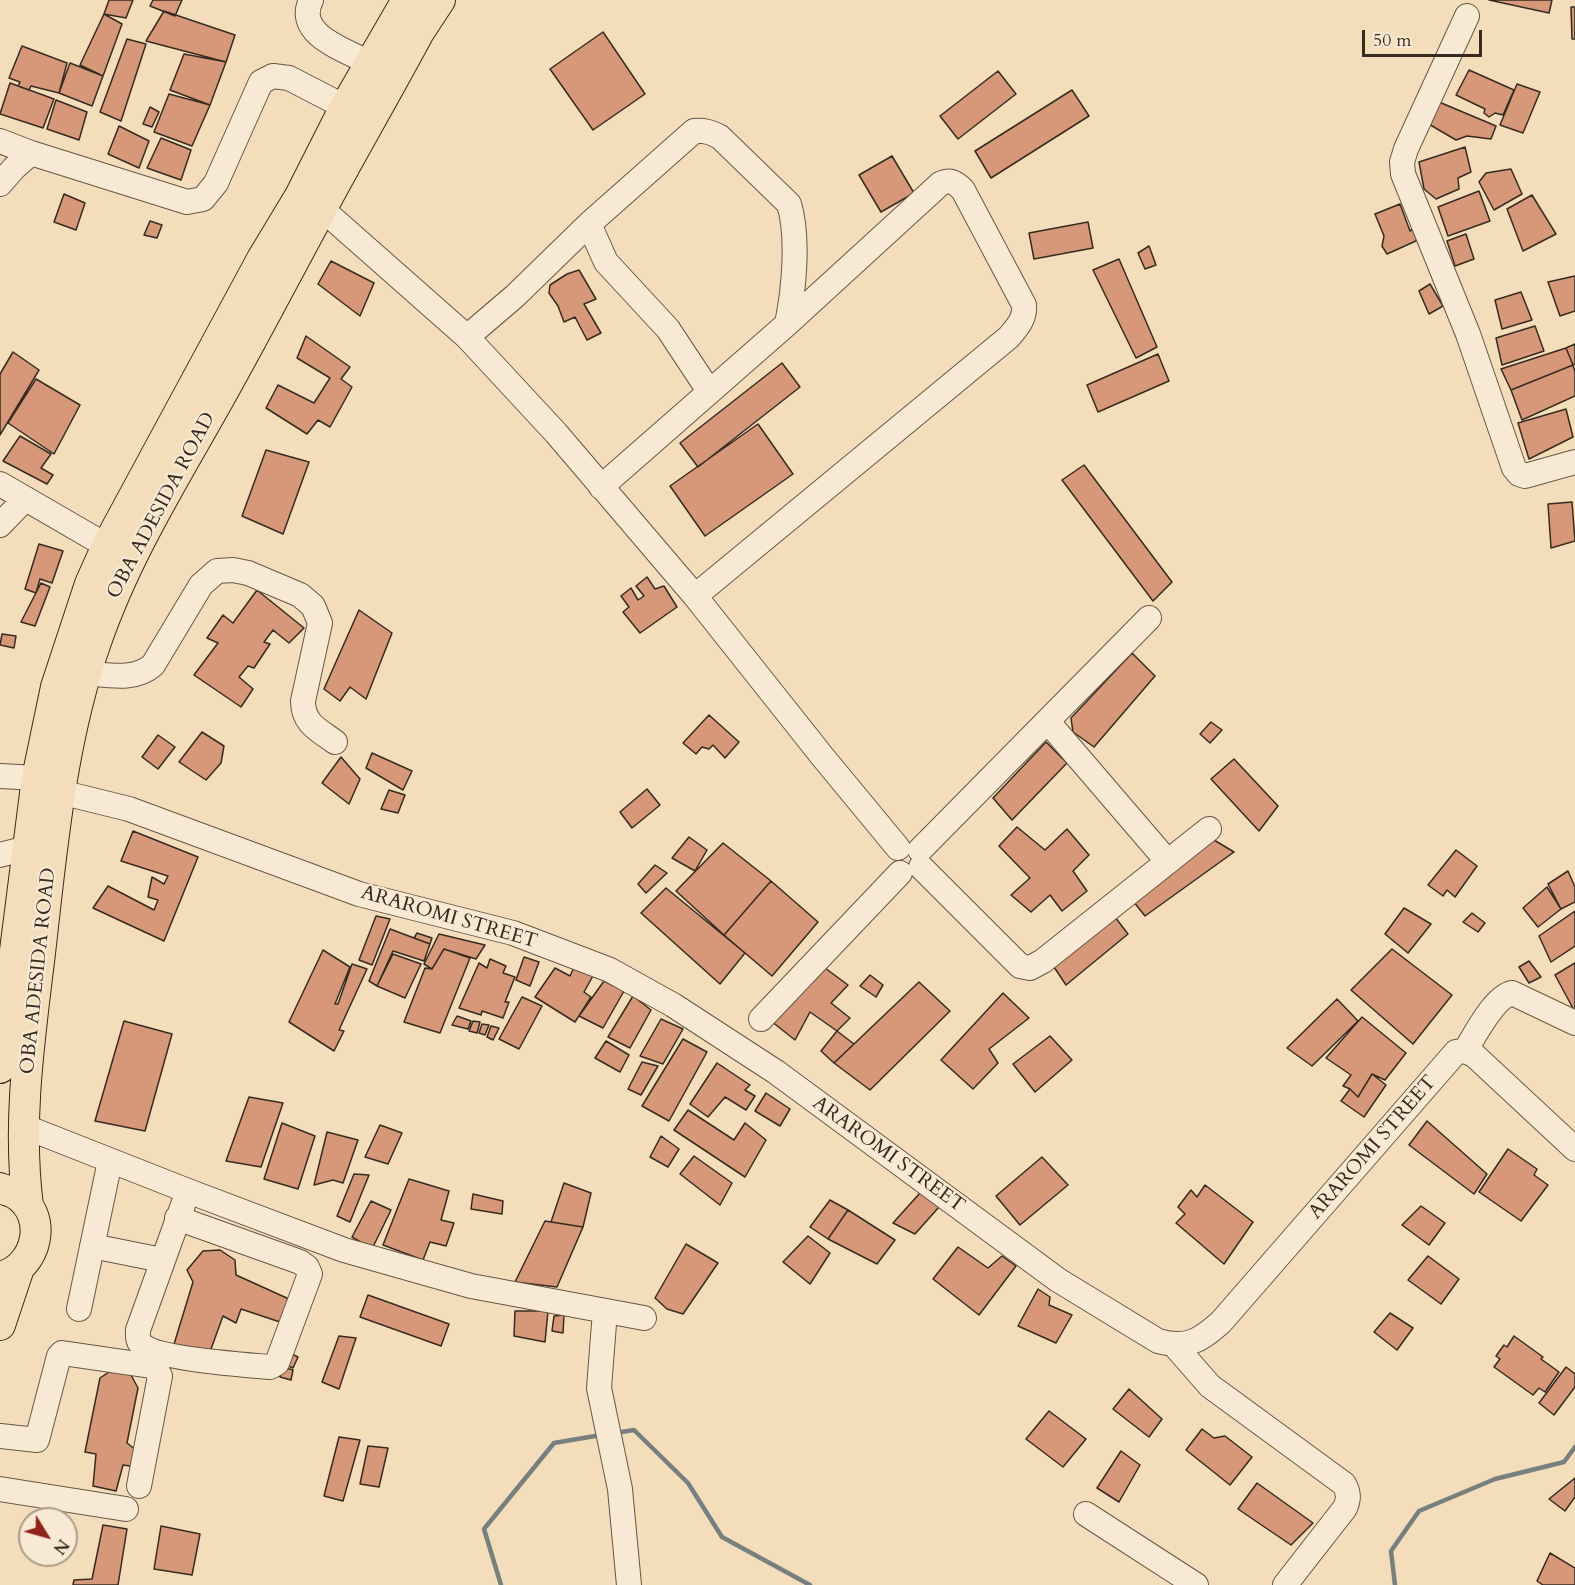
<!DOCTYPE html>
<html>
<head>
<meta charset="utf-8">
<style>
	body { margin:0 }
	#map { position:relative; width:1575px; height:1585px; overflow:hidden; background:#f3ddbb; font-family:Cardo,serif }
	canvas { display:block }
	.north { position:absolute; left:18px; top:1507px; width:60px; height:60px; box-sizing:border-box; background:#f7e9d3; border:2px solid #aa9d8b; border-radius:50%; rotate:127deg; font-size:16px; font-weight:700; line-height:24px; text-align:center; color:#372b20 }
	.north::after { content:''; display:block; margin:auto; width:21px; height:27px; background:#8f2418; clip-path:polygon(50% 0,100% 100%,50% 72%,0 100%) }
	.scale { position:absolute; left:1362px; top:30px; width:120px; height:27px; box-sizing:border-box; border:3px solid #372b20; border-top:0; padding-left:8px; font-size:18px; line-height:21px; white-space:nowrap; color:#372b20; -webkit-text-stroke:4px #f7e9d3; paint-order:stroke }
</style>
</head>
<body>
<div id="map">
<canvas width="1575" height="1585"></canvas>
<div class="north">N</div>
<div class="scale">50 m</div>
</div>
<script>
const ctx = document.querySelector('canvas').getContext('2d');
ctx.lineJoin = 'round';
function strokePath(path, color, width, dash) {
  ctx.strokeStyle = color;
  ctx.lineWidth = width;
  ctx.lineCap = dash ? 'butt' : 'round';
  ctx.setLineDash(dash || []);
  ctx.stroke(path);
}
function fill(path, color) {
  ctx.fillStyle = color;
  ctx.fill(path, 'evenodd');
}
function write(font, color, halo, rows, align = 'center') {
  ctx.font = font + ' Cardo,serif';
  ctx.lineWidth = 4.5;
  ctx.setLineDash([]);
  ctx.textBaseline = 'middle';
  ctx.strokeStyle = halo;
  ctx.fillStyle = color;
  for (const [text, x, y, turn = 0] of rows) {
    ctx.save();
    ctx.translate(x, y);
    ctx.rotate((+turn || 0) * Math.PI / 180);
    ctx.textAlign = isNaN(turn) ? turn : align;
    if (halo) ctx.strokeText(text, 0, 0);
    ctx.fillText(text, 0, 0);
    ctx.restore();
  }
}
strokePath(new Path2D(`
	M615,1433L634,1430L688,1483L722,1537L810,1585
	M501,1585L484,1529L554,1443L601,1435
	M1395,1585L1391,1551L1419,1511L1495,1479L1564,1462L1575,1447`), '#77807e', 4.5);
const building = new Path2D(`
	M109,0H133L126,18L104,14Z
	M153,0H182L175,16L150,6Z
	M1489,0H1552L1549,13Z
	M1571,7H1575V39H1572Z
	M164,11L235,35L226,62L146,41Z
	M104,14L122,24L103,76L80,65Z
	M603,32L645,94L593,130L550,69Z
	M127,39L146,44L121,121L100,112Z
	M22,46L67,63L59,93L31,86L29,90L18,86L20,82L9,78Z
	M184,54L226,62L210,105L170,90Z
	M70,63L103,76L92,106L59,93Z
	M1469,70L1514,90L1503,115L1495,113L1489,117L1484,113L1485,109L1456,95Z
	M998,71L1016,94L958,139L940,116Z
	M10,83L54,99L43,128L0,114Z
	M1517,84L1540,92L1523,133L1500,125Z
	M1072,90L1089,116L991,178L975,151Z
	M169,94L210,105L192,146L154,132Z
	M56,100L87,112L79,140L47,129Z
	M1439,102L1496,126L1491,139L1467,136L1456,140L1427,123Z
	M150,107L159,112L152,127L143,124Z
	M119,126L149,141L139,168L108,154Z
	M161,138L191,150L181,180L147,168Z
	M1465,147L1471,172L1458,178L1459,189L1436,199L1424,189L1419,162Z
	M892,156L914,193L881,212L859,175Z
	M1511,169L1522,194L1494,210L1479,182L1486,173Z
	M1479,191L1490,221L1448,236L1438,207Z
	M64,194L85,203L76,230L54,222Z
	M1532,195L1556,234L1523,251L1507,209Z
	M1400,204L1410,231L1415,228L1418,240L1387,254L1382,246L1384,236L1375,214Z
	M150,221L162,225L157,238L144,235Z
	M1088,222L1093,248L1034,259L1029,233Z
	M1466,234L1474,259L1455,266L1447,241Z
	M1149,246L1156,265L1145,269L1138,253Z
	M1119,259L1157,347L1136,358L1093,270Z
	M331,261L374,283L360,316L318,284Z
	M579,270L596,299L584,304L601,333L587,340L575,317L564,322L558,306L549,293L550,285L567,274Z
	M1575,276V311L1560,316L1548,282Z
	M1430,284L1443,306L1429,314L1419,291Z
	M1521,292L1532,320L1502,329L1495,300Z
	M1535,326L1544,351L1502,365L1496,338Z
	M306,336L350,367L341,379L352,387L330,427L318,420L307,434L266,408L278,385L314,403L330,378L297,358Z
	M1575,344V364L1573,365L1566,348Z
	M1566,348L1573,365L1511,390L1501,369Z
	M13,352L39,370L0,435V374Z
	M1158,354L1169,381L1098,412L1087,385Z
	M782,363L800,387L698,467L680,443Z
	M1573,365L1575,372V396L1522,420L1511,390Z
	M36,379L80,405L54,454L8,423Z
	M1566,409L1573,437L1529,459L1518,423Z
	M758,424L793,474L705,536L670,486Z
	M20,436L51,454L41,468L53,475L47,484L3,461Z
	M266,450L309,462L283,534L242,516Z
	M1084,465L1172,582L1153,601L1062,480Z
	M1572,502L1575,541L1551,548L1548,504Z
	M39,544L63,551L52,583L40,579L36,593L25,589Z
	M647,577L655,589L664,586L677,607L640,633L623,612L629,607L621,596L631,588L638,600L644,596L636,586Z
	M41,583L50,587L35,626L21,622Z
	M257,590L304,628L289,643L273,630L264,642L270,644L254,668L248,666L239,677L253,689L241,707L194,675L218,643L207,638L223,615L233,623Z
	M359,610L392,633L366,699L350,687L340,701L324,689Z
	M2,634L16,636L14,648L0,645Z
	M1132,653L1155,676L1094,747L1073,732L1071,718Z
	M709,715L739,742L725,758L713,745L709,749L702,747L696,754L683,743Z
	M1211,722L1222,730L1210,743L1200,734Z
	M202,732L224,746L221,763L206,780L179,762Z
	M158,735L175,747L158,769L142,757Z
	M1046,742L1067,763L1012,820L993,798Z
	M372,753L412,771L403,790L366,768Z
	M341,757L360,779L349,804L322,783Z
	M1234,759L1278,806L1259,831L1211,779Z
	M647,789L660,805L632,828L620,812Z
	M389,790L405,795L398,813L381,809Z
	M1017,827L1045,850L1067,829L1089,855L1073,871L1087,891L1062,911L1050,895L1031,912L1011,895L1030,878L999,846Z
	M133,831L198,857L164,941L93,908L108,886L154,910L158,900L148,897L152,877L164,884L168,876L121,861Z
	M689,837L707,850L695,871L672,858Z
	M1209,837L1234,852L1145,916L1133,901Z
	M723,843L771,881L724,935L676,891Z
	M1456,850L1477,866L1455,897L1447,890L1443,896L1428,885Z
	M655,865L667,873L646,893L638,884Z
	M1568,871L1575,887V902L1561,909L1548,884Z
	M771,881L818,922L772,976L724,935Z
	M1547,887L1561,909L1538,927L1523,908Z
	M666,888L745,953L720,984L641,913Z
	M1404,908L1431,924L1408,953L1385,934Z
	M1575,911V946L1551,962L1539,936Z
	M1472,913L1485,923L1478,932L1463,922Z
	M376,916L390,919L372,965L359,960Z
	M1115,917L1128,934L1066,985L1052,964Z
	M390,929L430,944L424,961L393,951L377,986L369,981Z
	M417,933L432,938L430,944L414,938Z
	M439,934L485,945L476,959L444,949L432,969L424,964Z
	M444,949L470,958L440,1033L404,1022L425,968L432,969Z
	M1392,949L1452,995L1413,1044L1351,990Z
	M323,950L350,967L335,1004H338L352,964L367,969L339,1030L344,1031L334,1051L289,1022Z
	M393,954L421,964L405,998L377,986Z
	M524,957L539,962L530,986L516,980Z
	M490,959L506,966L503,973L515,977L505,1002H509L503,1018L482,1011L481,1015L459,1008L479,963L487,968Z
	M1529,961L1541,977L1529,983L1519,967Z
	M1575,963V1012L1555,975Z
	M575,965L594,974L584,992L591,997L575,1022L535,997L555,968L570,976Z
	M825,968L848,985L831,1003L850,1018L837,1031L810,1012L795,1040L771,1021Z
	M870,975L883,985L876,997L860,986Z
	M604,981L624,991L603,1028L579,1016Z
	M919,982L950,1011L870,1090L834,1063Z
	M1003,993L1029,1018L989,1049L998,1063L973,1089L941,1060Z
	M633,996L651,1010L630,1048L608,1037Z
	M522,997L542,1006L519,1049L499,1039Z
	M1337,999L1358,1021L1312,1066L1287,1048Z
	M457,1016L471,1021L468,1029L452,1025Z
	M1362,1017L1406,1053L1385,1080L1372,1074L1358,1097L1350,1089L1343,1086L1351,1075L1326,1058Z
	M661,1019L683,1029L663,1064L640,1056Z
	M124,1021L172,1034L145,1131L95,1121Z
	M473,1021L480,1022L477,1033L469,1031Z
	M482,1024L489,1025L485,1035L479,1033Z
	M491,1026L499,1028L493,1040L487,1037Z
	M837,1031L854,1044L834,1063L821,1051Z
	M1050,1036L1072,1060L1035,1092L1013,1064Z
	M683,1039L707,1052L669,1121L642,1106Z
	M606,1041L629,1055L620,1072L595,1058Z
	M642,1062L658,1066L641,1095L628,1089Z
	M717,1063L750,1085L745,1090L755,1096L746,1110L725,1097L708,1117L690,1104Z
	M1372,1074L1386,1085L1364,1117L1341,1101L1350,1089L1358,1097Z
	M766,1093L790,1109L780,1126L755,1111Z
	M249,1097L283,1103L261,1167L226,1161Z
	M688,1110L734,1140L745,1123L766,1140L745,1177L674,1130Z
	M1427,1121L1487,1174L1474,1194L1409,1145Z
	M282,1123L315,1136L298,1189L264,1179Z
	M380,1125L402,1133L388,1164L365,1157Z
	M327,1132L358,1140L343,1183L333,1180L314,1185Z
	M661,1136L679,1149L668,1167L650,1157Z
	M1508,1149L1537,1169L1534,1175L1548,1185L1521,1221L1479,1192Z
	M694,1156L732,1183L720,1205L680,1174Z
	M1042,1157L1068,1185L1020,1225L996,1196Z
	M354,1174L369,1175L350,1222L337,1216Z
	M409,1179L449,1191L441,1220L454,1223L446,1246L430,1242L423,1260L383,1245Z
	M564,1183L591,1193L583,1227L551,1222Z
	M1205,1185L1253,1222L1224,1264L1176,1223L1185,1214L1178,1207L1191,1190L1197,1197Z
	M920,1193L939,1207L915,1234L893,1223Z
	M473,1194L503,1201L502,1214L471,1209Z
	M830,1200L848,1210L828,1239L810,1227Z
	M371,1201L391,1210L372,1249L352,1237Z
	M1421,1206L1445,1223L1429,1245L1402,1225Z
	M848,1210L895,1240L877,1264L828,1239Z
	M545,1221L583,1227L557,1287L515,1282Z
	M808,1236L830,1253L810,1284L783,1262Z
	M686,1244L718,1263L683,1314L667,1309L655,1298Z
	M958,1247L988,1268L1002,1256L1016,1266L979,1315L933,1279Z
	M220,1250L235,1260L236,1275L300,1304L292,1326L241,1309L236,1323L223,1316L207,1360L171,1354L193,1282L187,1270L203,1251Z
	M1428,1256L1459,1279L1441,1304L1408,1280Z
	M1038,1289L1050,1297L1049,1305L1072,1315L1056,1343L1018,1326Z
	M368,1295L449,1324L441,1346L360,1317Z
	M515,1311H548L545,1342L514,1336Z
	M1390,1313L1413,1328L1397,1350L1374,1332Z
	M564,1315L563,1333L552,1331L554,1316Z
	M339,1336L356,1338L339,1389L322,1382Z
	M1514,1336L1543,1357L1541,1359L1559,1372L1545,1392L1539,1388L1533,1395L1494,1367L1500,1359L1496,1356L1504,1345L1507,1347Z
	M287,1352L298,1357L293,1368L282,1363Z
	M124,1362L138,1388L127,1443L136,1450L143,1468L123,1465L116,1491L93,1486L96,1454L85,1452L100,1378Z
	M282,1367L293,1370L291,1380L280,1377Z
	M1566,1367L1575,1374V1387L1554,1415L1539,1403Z
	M1129,1389L1162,1419L1149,1437L1113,1409Z
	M1049,1411L1086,1439L1063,1467L1026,1439Z
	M1202,1429L1214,1438L1225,1436L1252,1457L1230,1485L1186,1450Z
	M339,1437L360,1440L343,1501L324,1496Z
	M368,1446L388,1448L379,1487L360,1484Z
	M1121,1451L1140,1465L1119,1502L1097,1488Z
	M1575,1478V1497L1565,1511L1549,1499Z
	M1257,1483L1313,1523L1291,1545L1238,1509Z
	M103,1525L127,1529L118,1585H73L74,1580L92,1579Z
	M161,1526L200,1534L192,1575L154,1569Z
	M1550,1553L1575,1568V1585H1543L1537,1581Z`);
fill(building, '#d69879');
strokePath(building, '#372b20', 1.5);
const minor = new Path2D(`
	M311,0C294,35 347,51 370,63
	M1467,16L1406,149L1402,162L1403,174L1468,334L1514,468L1519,474L1525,476L1575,462
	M0,141L31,153
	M0,184L14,168L31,153L187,202L203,199L216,183L261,82L273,76L289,78L345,107
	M307,200L322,209L467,337L556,433L695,596L822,756L898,848
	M589,224L606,262L668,329L709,391
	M467,337L515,296L589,224L694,131C704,130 710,132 720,137L789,204C799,237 794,290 787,324
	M0,484L107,546
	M601,487L787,324L940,184C950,179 955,182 963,190L1024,305C1025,319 1018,326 1009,337L695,596
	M0,525L25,499
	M86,673C109,675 135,681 153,665L201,585L217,571L233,570L248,573L300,595L313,606L320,623L303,701C303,724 319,730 335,742
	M1048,722L1168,862
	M0,776L37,778
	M60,792L129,809L359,894L513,933L610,970L673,1005L776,1072L1058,1280L1158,1341C1187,1349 1200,1341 1221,1322L1456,1052L1465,1051L1474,1055L1575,1149
	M920,850L1149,618
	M0,855L27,848
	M921,867L1020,966L1030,968L1043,961L1209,829
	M761,1019L900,873
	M1465,1051C1475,1035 1494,997 1512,993L1575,1023
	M23,1126L188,1191L344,1250L471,1286L644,1318
	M177,1218L300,1262L307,1267L310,1274L277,1363L270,1367C247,1365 153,1359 140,1343C137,1339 138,1335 138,1330L188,1191
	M92,1246L162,1260
	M79,1309L110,1161
	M605,1311L599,1388L620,1489L629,1585
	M1175,1346L1210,1386L1344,1484C1349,1493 1349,1499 1345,1508L1285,1585
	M0,1436L37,1440L59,1356L62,1353L151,1366L157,1370L160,1376L139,1486
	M0,1489L126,1509
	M1086,1514L1196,1585`);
const major = new Path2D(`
	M0,1068L37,778L56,687L90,584L107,546L262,259L300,196L345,107L407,0
	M0,1188C4,1190 10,1191 14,1193C50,1214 38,1268 0,1277
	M28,1206C17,1121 30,1037 40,953C52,849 61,741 96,642C127,552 179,471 225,388C258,329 289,269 321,210C353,150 387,92 419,32L440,0
	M0,1325L19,1268`);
strokePath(minor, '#665847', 26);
strokePath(major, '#372b20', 32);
strokePath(minor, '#f7e9d3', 24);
strokePath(major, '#f3ddbb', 30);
write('20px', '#372b20', '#f7e9d3', [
	["OBA ADESIDA ROAD",162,506,-62],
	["ARAROMI STREET",449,918,16],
	["OBA ADESIDA ROAD",39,971,-84],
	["ARAROMI STREET",1373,1148,-49],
	["ARAROMI STREET",888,1155,36]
]);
</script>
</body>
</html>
